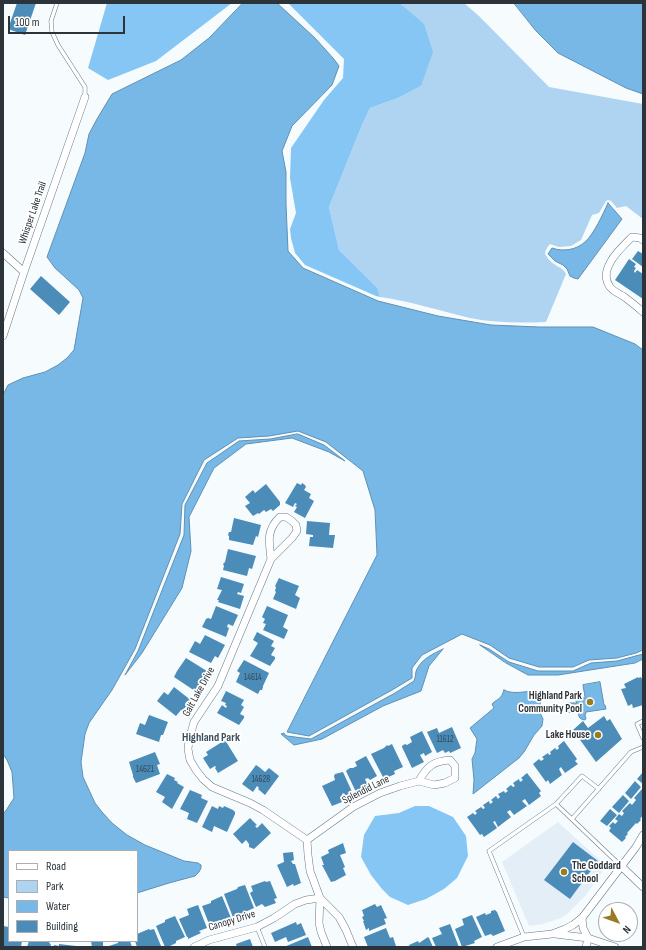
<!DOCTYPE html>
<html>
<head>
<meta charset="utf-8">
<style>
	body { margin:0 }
	#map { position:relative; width:646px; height:950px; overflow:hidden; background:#f6fbfe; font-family:"Sofia Sans Condensed",sans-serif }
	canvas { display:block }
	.frame { position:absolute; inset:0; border:4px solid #2c343a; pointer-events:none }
	.legend { position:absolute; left:8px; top:850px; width:130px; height:92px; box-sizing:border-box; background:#fff; border:1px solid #abaeb0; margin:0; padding:5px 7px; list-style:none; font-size:12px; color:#2c343a }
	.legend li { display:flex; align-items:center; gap:8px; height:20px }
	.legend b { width:20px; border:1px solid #abaeb0 }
	.north { position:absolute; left:598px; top:902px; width:40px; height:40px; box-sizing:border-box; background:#fff; border:1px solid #abaeb0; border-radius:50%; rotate:131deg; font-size:11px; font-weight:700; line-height:16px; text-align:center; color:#2c343a }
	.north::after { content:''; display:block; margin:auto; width:14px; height:18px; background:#977c24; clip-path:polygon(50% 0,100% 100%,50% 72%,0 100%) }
	.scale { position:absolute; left:8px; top:16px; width:117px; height:18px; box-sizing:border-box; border:2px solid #2c343a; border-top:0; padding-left:5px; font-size:12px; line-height:14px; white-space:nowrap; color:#2c343a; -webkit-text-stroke:3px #fff; paint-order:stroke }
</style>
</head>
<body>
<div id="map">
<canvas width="646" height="950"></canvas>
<div class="frame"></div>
<ul class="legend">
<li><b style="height:5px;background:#fff"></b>Road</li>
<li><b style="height:11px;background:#aed4f1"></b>Park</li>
<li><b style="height:11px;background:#77b8e7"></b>Water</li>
<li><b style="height:11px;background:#4b8cb8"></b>Building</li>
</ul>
<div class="north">N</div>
<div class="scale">100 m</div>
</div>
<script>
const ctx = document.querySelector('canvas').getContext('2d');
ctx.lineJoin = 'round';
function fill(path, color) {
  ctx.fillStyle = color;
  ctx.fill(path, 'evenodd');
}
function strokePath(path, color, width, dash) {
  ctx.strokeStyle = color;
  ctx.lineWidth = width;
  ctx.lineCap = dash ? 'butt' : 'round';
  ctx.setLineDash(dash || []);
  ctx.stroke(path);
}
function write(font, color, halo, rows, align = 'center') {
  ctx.font = font + ' "Sofia Sans Condensed",sans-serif';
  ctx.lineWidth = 3.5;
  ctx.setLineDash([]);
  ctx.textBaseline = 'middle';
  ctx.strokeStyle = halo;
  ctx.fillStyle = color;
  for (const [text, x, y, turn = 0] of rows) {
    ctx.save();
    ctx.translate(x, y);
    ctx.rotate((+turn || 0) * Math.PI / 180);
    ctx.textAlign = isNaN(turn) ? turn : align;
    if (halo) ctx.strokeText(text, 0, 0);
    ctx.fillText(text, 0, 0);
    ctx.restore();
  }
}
fill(new Path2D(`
	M558,822L603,863V869L601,874L585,896L567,914L561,918L543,924L529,926L502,862Z`), '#e3eef7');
fill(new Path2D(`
	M400,3H464L479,16L549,87L643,104V219L626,206L617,208L611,201L608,200L606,201L599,213L592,215L581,240L571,246L559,247L550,244C547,247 545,251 545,254C547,257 550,262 554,264C559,268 563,268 566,274L546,322C520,323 495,323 470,318C440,311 410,301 380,297L376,288L339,250L329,207L362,125L370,108L398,98L421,86L403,6Z`), '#aed4f1');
fill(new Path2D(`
	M107,3H232L156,61L108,80L88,68Z
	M288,3H400L403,6L424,24L433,52L421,86L398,98L370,108L362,125L329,207L339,250L377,288L380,297L376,296L305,265L295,253L291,238L290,229L296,213L290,178L291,148L324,100L343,78L344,59Z
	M415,806H429L453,817L466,836L468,856L457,878L444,889L426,899L408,905L390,897L382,889L371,875L361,857L364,835L375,816L399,813Z`), '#85c6f5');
const water = new Path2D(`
	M243,3H277L315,38L333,58L339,66L332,85L292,126L282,151L286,172V204L288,251L303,268L378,301L438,316L491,325L539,327H593L635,344L643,350V650L636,653L617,658L589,660L573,667H539L509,658L490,645L462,634L422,655L412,668V678L392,690L309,736L287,732L377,555L375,510L363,471L326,442L298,431L269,436L238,438L204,460L182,504L180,534L135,649L112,690L89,723L85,734L81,762L83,777L95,803L102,812L112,823L127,835L145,845L184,861L198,863L201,865V868L199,872L195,876L169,883L137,893V851H9V898L3,897V813L5,812L14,798L12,772L7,760L3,754V395L8,385L23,378L45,372L58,365L67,358L74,350L83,298L79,290L55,268L47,257L85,153L89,134L97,119L112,94L181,60L209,38Z
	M514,3H643V94L626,88L558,53L536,31Z
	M608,203L622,219L578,279L574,278L570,276L567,269L563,265L555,261L548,254L552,248C563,252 576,250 585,242C594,234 603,214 608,203Z
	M298,434L324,445L345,461L329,452L292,438L246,444L214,468L189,517L191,551L182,588L142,653L125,675L138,651L184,535L185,505L207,463L239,441L270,439Z
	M480,645L489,649L509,662L538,671H573L591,663L617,661L643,654V659L635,663L558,675H528L506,663Z
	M443,649L429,666L421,691L383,706L322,739L294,745L281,734L284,733L285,735L287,736L311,739L395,693L414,681C416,677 415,672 417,669C423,658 433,654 443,649Z
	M600,682L604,705H605L606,709L586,712L585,716L586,718L585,720C578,719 579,716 578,711C573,710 571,714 565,712V708L566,704L568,703H577L572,694L576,691V693L580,694L583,698H585V697L583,685Z
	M504,690C513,695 525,691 536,691L537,693L536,695L541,701L539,708L541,715L543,719L542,726L534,735L524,752L519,758L473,794L474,780L472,759L475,753L477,739L470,728L494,708L492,704C498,698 501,700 504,690Z`);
fill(water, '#77b8e7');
strokePath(water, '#6090b3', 1);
fill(new Path2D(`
	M17,3H36L25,35L8,29Z
	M638,251L643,254V267L632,259Z
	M629,259L636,264L634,267L636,268L634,271L635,273L637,270L643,274V299L615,280Z
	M41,276L70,302L59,315L30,289Z
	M297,483L301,485L302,483L305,485L306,487L304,490L311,494L309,498L314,501L305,518L294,512L297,507L295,506L297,504L295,503L293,507L285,503Z
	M266,484L280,502V505L273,511L271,509L266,512L264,510L259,514L258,513L253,516L245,506L250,503L245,497L253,490L255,493Z
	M234,518L261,525L258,537L256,536L253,545L229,540V536L228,535L229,532H231Z
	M307,521L330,523L329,535H335L333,548L309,546L310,537H313V535L306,534Z
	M228,549L256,556L252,569L249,568L247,576L223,570L224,566L223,564L225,562Z
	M221,577L244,584L241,593L238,592L237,594L244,596L240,609L218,602L219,600H217L222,590L217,589Z
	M279,578L281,579L299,586L295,595L300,598L296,609L273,599L276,592L275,591L276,587L275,586Z
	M216,606L238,615L233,626L228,624L227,627L229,628L226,637L202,627L206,619L208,618L211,619Z
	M267,606L288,615L283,627L288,630L284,639L263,630L266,624L263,623L265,619L262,617Z
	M257,632L274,641L271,646L275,648L271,655L275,657V659L270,666L250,656L258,643L253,640Z
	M205,635L225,645L218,658L215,656L211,663L189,652L195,641L200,644Z
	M186,658L210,673L203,684L201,682L195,691L174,677L177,671Z
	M244,660L269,673L263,686V687L262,690H260L258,694L236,682L240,673L237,671Z
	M638,677V678L641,677L642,679L643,678V705L633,708L632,704L628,706L621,689L626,688L624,684Z
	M174,687L192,701L187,708L186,707L182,710H181L176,716L157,701L164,692L168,695Z
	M226,691L244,700L241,705L244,707L240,714L244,716V718L239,725L217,713L222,705L226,708L227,706L225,705L226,703L221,701Z
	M149,715L168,722L163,735H161L159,742L136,734L140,723L145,725Z
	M604,716L607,721L610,719L622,739L596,762L573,730L583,721L588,728Z
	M452,727L461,748L450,753L449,751L445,753L443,750L437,753L427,732L437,728L439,733Z
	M422,731L432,752L425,756L424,753L420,755L424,762L412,768L402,747V746L405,744L407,745L412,742L410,737Z
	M225,740L238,761L218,773L215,768L216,767L215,766L210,769L203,758L208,755L206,752Z
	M564,741L577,759L575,761L578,764L565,773L561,767L559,769L562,775L550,784L548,780L546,782L533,764L539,759L541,761L544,759L542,757L548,753L549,755L551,754L550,752L555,748L557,750L559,748L558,746Z
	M392,744L403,767L394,771L395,774L384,779L371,754L384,748L387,745L388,746Z
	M155,752L160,764L157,765L160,774L136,783L133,777V775L129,762Z
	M366,756L377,776L370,780L368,778L365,779L368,786L356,792L346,771L347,770L350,768H353L357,766L355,762Z
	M256,765L259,767L265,772L269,768L279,776L265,795L258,789L259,788L257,786L253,792L242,784Z
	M343,772L353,794L345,797L344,795H345L344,793L342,794V796L340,797L342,802L332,806L322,786L335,780L334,776L335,774Z
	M643,772V784L637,779Z
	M527,773L541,791L539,793L541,796L529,805L525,799L522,801L527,806L514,815L510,810L507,812L511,817L498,827L495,821L493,822L497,828L484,837L482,834L480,835L467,817L473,813L475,815L477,813L475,811L481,807L483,809L485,808L483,805L489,801L490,804L493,802L491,800L496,796L498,799L500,797L498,794L504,791L505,793L508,791L506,789L511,785L513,787L515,786L513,783L519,779L520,782L523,780L521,778Z
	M167,774L175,778L174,780L178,782L177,783L184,787L172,809L162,802L165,797L156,792Z
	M635,781L641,787L631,799L625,793Z
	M642,789L643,790V815L640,819L641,820L637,824L636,823L627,833L628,834L625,837L626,838L622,842L609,831L611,828L609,826L613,822L615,824L618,821L615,819L619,814L622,816L624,813L622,811L630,803L632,805L636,800L634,798Z
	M190,790L202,795L201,798L208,801L197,823L187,819L189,813L180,809Z
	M623,795L629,801L619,813L612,807Z
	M212,806L218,809L219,806L223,808L224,806L233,810L235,812V814L227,832L214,826L212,832L202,827Z
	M610,809L617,815L607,826L600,821Z
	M250,818L257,825L255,826L257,828L262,823L271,833L254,849L249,847V844L246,840L242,844L233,834Z
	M573,842L598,861L570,899L544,880Z
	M343,843L346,853L340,855L345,867L343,868L346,875L335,881L331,882L322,865H324L321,857L329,853L328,850Z
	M293,852L294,860L291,861L293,864H295L301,883L294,886L293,884L287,887L277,865L284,862L283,853Z
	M265,881L266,882L270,881L277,898L274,899L276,903L265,907L262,904L256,907L250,893L253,891L251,886Z
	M245,885L254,908L245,912L246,915L234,920L224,894L237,889L238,887Z
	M222,896L231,918L222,922V924L211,929L202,906L211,903V901Z
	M375,904L377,907L381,905L387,918L384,919L386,924L369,931V928L366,930L363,921H364L362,917L364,916L362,910Z
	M198,905L207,928L199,931L201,933L188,939V937H187L179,919L189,915L187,909Z
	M495,910L497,912L505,931L493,936L491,934L485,936L476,917L485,913L486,915L491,913V911Z
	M472,915L482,937L474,941L475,943L462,947L455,929L464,925L462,919Z
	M175,916L185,937L176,941V943L168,947H165L156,926L165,922V920Z
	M296,922L297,925L301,923L306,935L288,942L286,937L275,942L271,933Z
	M450,924L459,947H436L432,938L442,934L439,928Z
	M3,926L9,927V941H22L21,947H3Z
	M386,928L390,938L393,937L396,946L368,947L364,937Z
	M149,929L150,930L154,929L161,946L137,947L135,941H137V934Z
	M308,937L312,947H284Z
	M428,937L429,938L433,947H410L409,945L418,941L419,943Z
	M250,939L253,947H237L236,944Z
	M29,941H40L45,942L46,941L49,942L51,945L50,947H27Z
	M91,941H103V947H92Z
	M118,941H130L132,947H109V946L118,943Z
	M59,944L76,946V947H54V945L59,946Z`), '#4b8cb8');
const service = new Path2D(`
	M57,3L51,21L52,32L58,45L85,87V97
	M643,721L637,724L643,738
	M556,804L582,776L599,789
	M572,819L631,752L643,747
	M257,927L265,947
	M524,937L489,851L556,804L621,866`);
const minor = new Path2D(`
	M643,240L640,238L632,237C621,248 597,269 610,287C613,291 619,294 623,296C630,301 636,306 643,312
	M3,253L24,272
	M3,336L24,272L85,97
	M271,559C269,542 266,530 280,517H286L292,521L296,525L297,531L292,538L271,559L218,686L194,722L189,740L188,749L190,760L196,770L203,779L212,787L250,803L263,810L307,840L308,855L310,871L320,898L319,923L321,932L327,947
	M307,840L353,807L380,793L400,786L419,781L434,785L445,783L455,778V766L450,760C434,761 427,766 419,781
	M621,866L643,887
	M320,898L339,917L346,930L353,947
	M582,918L583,928L588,938L586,947
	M555,934L588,938L615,947
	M194,947L209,940L257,927L274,918L295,904L306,900L320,898
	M497,947L524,937L552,934L565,929L573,925L582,918L636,847L643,835`);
strokePath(service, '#657987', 4.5);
strokePath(minor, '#657987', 8);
strokePath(service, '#fff', 3.5);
strokePath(minor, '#fff', 7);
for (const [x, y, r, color] of [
	[590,702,4,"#977c24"],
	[598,735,4,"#977c24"],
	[564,872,4,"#977c24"]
]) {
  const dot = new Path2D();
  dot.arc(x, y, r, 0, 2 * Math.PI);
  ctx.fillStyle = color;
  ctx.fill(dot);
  strokePath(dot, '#fff', 1.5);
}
write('9px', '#344a5a', null, [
	["14614",253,678],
	["11612",445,740],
	["14621",145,770],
	["14628",261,780]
]);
write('11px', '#2c343a', '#fff', [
	["Whisper Lake Trail",33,213,-71],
	["Galt Lake Drive",199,692,-61],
	["Splendid Lane",366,790,-27],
	["Canopy Drive",232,921,-17]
]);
write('bold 11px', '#2c343a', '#fff', [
	["Highland Park",582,696],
	["Community Pool",582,709],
	["Lake House",590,735],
	["The Goddard",572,866,"left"],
	["School",572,879,"left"]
], 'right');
write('bold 12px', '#3d4f5d', '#fff', [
	["Highland Park",211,738]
]);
</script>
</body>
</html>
